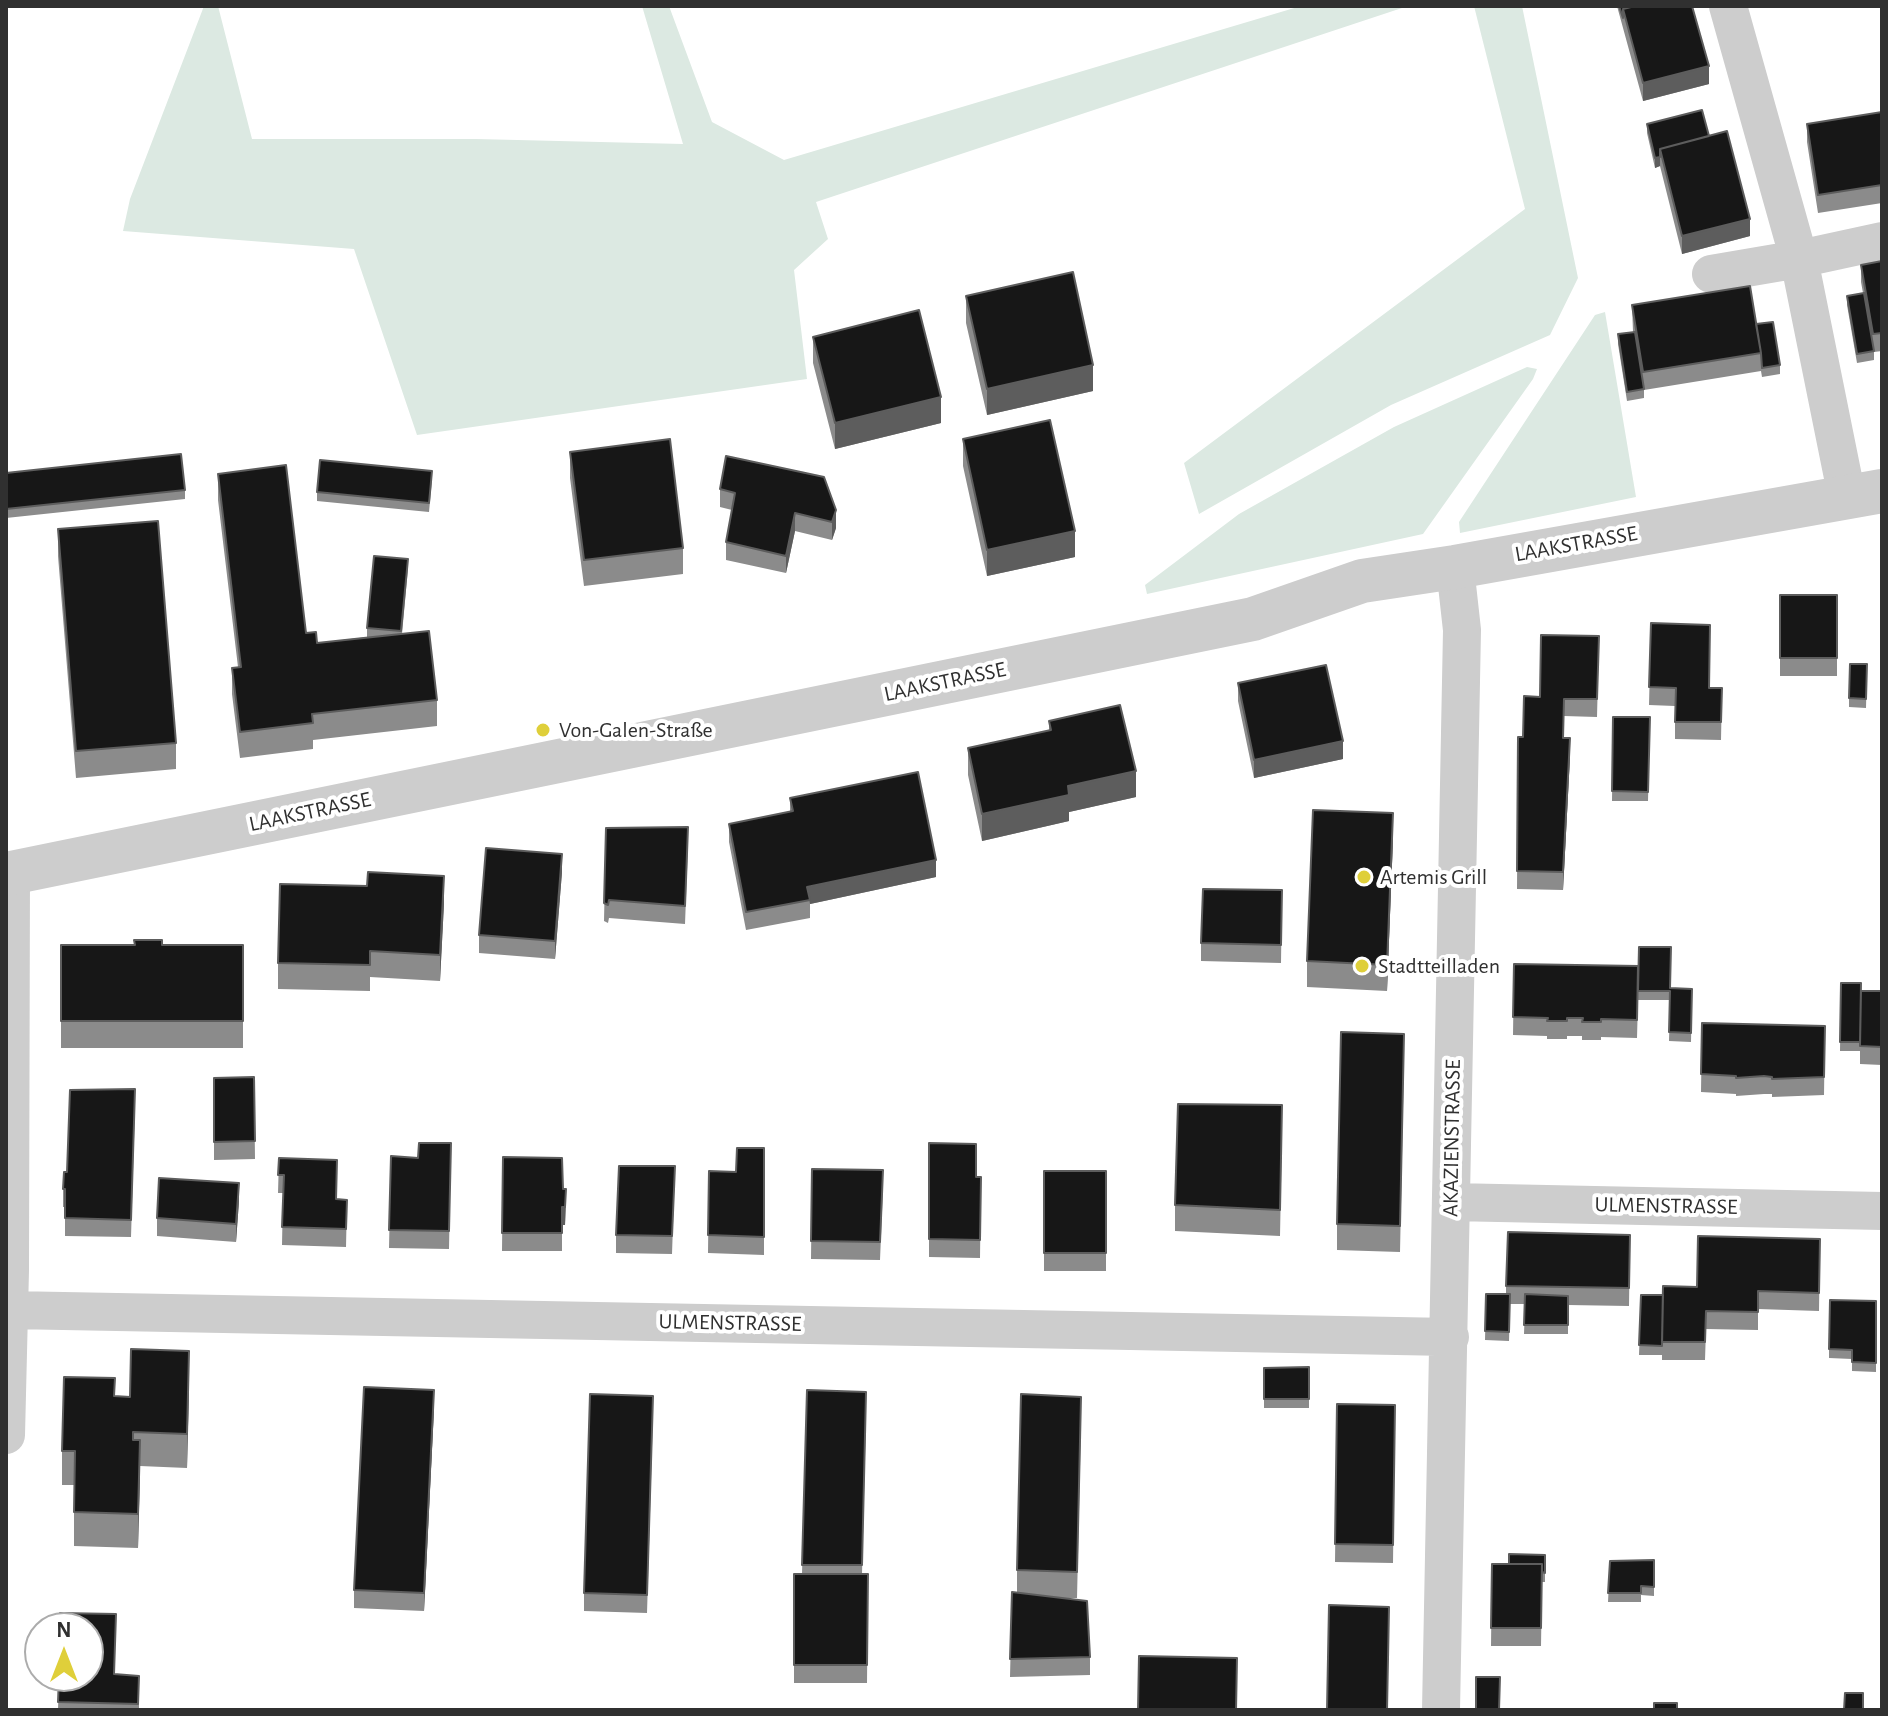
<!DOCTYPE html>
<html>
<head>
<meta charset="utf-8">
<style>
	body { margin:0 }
	#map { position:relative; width:1888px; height:1716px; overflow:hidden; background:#fff; font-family:"Alegreya Sans",sans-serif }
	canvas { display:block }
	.frame { position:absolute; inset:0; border:8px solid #303030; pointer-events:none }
	.north { position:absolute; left:24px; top:1612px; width:80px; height:80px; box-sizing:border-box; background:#fff; border:2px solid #acacac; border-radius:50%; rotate:0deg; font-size:22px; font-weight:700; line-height:32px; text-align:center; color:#303030 }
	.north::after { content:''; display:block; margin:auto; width:28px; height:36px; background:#dfcf3a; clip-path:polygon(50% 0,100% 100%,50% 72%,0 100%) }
</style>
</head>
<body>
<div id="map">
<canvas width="1888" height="1716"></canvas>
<div class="frame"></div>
<div class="north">N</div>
</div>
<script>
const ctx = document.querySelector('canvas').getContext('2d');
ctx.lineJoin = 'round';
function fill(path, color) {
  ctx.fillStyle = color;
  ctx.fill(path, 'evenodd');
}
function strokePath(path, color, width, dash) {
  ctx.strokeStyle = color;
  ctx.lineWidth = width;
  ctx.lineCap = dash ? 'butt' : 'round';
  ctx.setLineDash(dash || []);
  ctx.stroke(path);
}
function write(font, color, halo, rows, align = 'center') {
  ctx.font = font + ' "Alegreya Sans",sans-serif';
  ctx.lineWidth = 8;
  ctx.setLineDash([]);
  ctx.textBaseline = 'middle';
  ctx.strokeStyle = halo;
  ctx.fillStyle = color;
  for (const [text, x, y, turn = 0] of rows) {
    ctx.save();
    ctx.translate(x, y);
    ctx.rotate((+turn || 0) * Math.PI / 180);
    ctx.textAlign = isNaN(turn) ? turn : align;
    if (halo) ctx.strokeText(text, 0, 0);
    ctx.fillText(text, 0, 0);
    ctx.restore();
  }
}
fill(new Path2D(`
	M204,6H218L252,139H476L683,144L642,6H669L712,122L784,160L1301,6H1408L816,202L828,239L794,270L807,379L417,435L354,249L123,231L130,199Z
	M1474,6H1522L1578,278L1550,335L1391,405L1199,514L1184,463L1525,209Z
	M1605,312L1636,497L1460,533L1459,522L1595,315Z
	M1527,367L1537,369L1533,379L1423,534L1147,594L1145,585L1239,514L1394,427Z`), '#dce9e2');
strokePath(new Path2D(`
	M1728,6L1799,259L1847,497
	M1711,274L1799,259L1882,241
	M1451,1202L1882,1211
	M10,1310L1450,1337
	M6,1435L10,1270L11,873
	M1441,1710C1450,1350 1453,990 1462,630L1455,567`), '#cdcdcd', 38);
strokePath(new Path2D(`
	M6,874L1253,619L1362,581L1455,567L1882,491`), '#cdcdcd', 44);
fill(new Path2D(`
	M1617,6H1692L1709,84L1643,101Z
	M1882,112V203L1818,213L1807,142V124Z
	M1647,124L1709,136L1750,236L1682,254L1660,166L1655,168L1647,133Z
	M1882,261V351L1874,352V360L1857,363L1847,305V296L1863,293L1861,282V265Z
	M966,296L1093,391L987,415L966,323Z
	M1632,305L1756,324L1780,365V374L1762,377L1761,371L1644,390V398L1627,401L1618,344V334L1633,332Z
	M813,337L941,423L835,449L813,363Z
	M963,439L1075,557L987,576L963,466Z
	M570,452L683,548V574L584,586L570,478Z
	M6,473L185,490V499L6,518Z
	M218,474L306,633L317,643L367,637V628L408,568L402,634L437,700V726L313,740V749L240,758L232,694V668L238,667L218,500Z
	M824,477L836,528L832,540L795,531L786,573L726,560V542L732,510L720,507V489Z
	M432,480L429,512L317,501V492Z
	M58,529L176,743V769L76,778L58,556Z
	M1780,595H1837V676H1780Z
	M1651,623L1709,688H1722L1721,740L1675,739V706L1649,705Z
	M1599,636L1597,717L1564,716V738L1570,756L1563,890L1517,889L1518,737H1523Z
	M1867,664L1866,708L1849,707V698Z
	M1238,683L1343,759L1254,778L1238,701Z
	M1613,717H1650L1648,801H1612Z
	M1049,721L1136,797L1069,812V821L982,841L968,775V748L1049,730Z
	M790,798L936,877L810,904V918L746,930L729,842V824L790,812Z
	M606,828L688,845L685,924L609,918L608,923L604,921Z
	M1393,839L1387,991L1307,987V961Z
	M562,872L555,959L479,953V935Z
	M1282,890L1281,963L1201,961V943Z
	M444,903L440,981L370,977V991L278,989V963Z
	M61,945H243V1048H61Z
	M1514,964L1670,988L1692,989L1691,1042L1669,1041L1670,1000H1638L1637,1038L1601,1037V1040H1582V1036H1567V1039H1547V1036L1513,1035Z
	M1841,983L1861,991H1882V1065L1860,1064V1051H1840Z
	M1702,1023L1825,1026L1824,1095L1772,1097V1094H1764L1736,1096V1094L1701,1092Z
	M1404,1060L1400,1252L1337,1250V1224Z
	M254,1077L255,1159L214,1160V1078Z
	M135,1107L131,1237L65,1236V1207H63V1189L67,1172Z
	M1282,1131L1280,1236L1175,1231V1205Z
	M451,1143L449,1249L389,1248L391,1156L418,1158Z
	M929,1143L976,1177H981L980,1258L929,1257Z
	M764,1148V1255L708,1253L709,1171L736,1172Z
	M503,1157L566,1207L565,1225H562V1251H502Z
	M279,1158L336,1199L347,1200L346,1247L282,1245L283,1193H278Z
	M675,1166L672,1254L616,1253V1235Z
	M812,1169L883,1188L880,1260L811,1259Z
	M1044,1171H1106V1271H1044Z
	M239,1201L236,1242L157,1236V1218Z
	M1630,1235L1629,1306L1568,1305V1334H1524L1525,1304H1510L1509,1341L1485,1340L1486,1294H1506V1286Z
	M1820,1239L1819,1311L1758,1309V1330L1706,1329L1705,1360H1662V1355H1639L1641,1295H1663L1697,1287Z
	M1876,1301V1372L1852,1371V1359L1829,1358V1349Z
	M1309,1367V1408H1264V1368Z
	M189,1385L187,1468L140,1466L138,1548L74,1546V1485H62V1451L115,1396L130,1397Z
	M807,1390L866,1418L862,1574H868L867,1683H794V1574H802Z
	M1337,1404L1395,1405L1393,1563L1335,1562Z
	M434,1408L424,1611L354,1608V1590Z
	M653,1414L647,1613L584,1611V1593Z
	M1081,1423L1077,1598H1058L1090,1657V1675L1010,1677L1012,1592H1017V1570Z
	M1545,1555V1582H1542L1541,1646H1491L1492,1564H1509Z
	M1654,1560V1596L1641,1595V1602H1608L1610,1561Z
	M115,1674L139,1676V1710H58L59,1676Z`), '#8b8b8b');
fill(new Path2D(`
	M1709,66V84L1643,101V83Z
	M1660,157V166L1655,168V158Z
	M1750,219V236L1682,254V236Z
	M1093,365V391L987,415V389Z
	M941,397V423L835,449V423Z
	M836,510V528L832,540V522Z
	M795,513V531L786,573V556Z
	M1075,531V557L987,576V550Z
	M1570,738V756L1563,890V872Z
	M1343,741V759L1254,778V760Z
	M1136,771V797L1069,812V821L982,841V814L1068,786Z
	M1393,813V839L1387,991V965Z
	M562,854V872L555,959V941Z
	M936,860V877L810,904L807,887Z
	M444,876V903L440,981V955Z
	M239,1183V1201L236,1242V1224Z
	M566,1189L565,1225H562V1207Z
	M189,1351V1385L187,1468V1434Z
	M434,1390V1408L424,1611V1593Z
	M140,1440V1474L138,1548V1514Z`), '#5d5d5d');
const building = new Path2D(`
	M1619,6H1635L1623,9V18Z
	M1635,6H1692L1709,66L1643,83L1623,9Z
	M1702,110L1709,136L1660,149V157L1655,158L1647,124Z
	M1882,112V185L1818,195L1807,124Z
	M1727,131L1750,219L1682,236L1660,149Z
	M1882,261V333L1873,334L1861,265Z
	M1073,272L1093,365L987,389L966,296Z
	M1750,286L1761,353L1643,372L1632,305Z
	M1864,293L1874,351L1857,354L1847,296Z
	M919,310L941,397L835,423L813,337Z
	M1773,322L1780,365L1762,368L1761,353L1756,324Z
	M1635,332L1644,389L1627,392L1618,334Z
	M1050,420L1075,531L987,550L963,439Z
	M670,439L683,548L584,560L570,452Z
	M181,454L185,490L6,509V473Z
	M726,456L824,477L836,510L832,522L795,513L786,556L726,542L735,493L720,489Z
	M320,460L432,471L429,503L317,492Z
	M286,465L306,633L316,632L317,643L429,631L437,700L312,714L313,723L240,732L232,668L241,667L218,474Z
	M158,521L176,743L76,751L58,529Z
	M374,556L408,559L401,631L367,628Z
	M1780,595H1837V658H1780Z
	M1651,623L1710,625L1709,688H1722L1721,722H1675L1676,688L1649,687Z
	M1541,635L1599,636L1597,699H1564L1563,738H1570L1563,872L1517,871L1518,737H1523L1524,696L1540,697Z
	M1850,664H1867L1866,699L1849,698Z
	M1326,665L1343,741L1254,760L1238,683Z
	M1120,705L1136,771L1068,786L1069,795L982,814L968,748L1051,730L1049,721Z
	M1613,717H1650L1648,792L1612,791Z
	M918,772L936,860L807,887L810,900L746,912L729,824L793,811L790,798Z
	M1313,810L1393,813L1387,965L1307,961Z
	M688,827L685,906L609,900L608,905L604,903L606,828Z
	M486,848L562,854L555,941L479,935Z
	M368,872L444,876L440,955L370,951V965L278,963L280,884L367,886Z
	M1203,889L1282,890L1281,945L1201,943Z
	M134,940H162V945H243V1021H61V945H135Z
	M1639,947H1671L1670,988L1692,989L1691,1033L1669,1032L1670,991H1638Z
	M1514,964L1638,966L1637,1020L1601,1019V1022H1582L1583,1018H1567V1021H1547L1548,1018L1513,1017Z
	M1841,983H1861L1860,1042H1840Z
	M1861,991H1882V1047L1860,1046Z
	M1702,1023L1825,1026L1824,1077L1772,1079V1077L1764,1076L1736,1078V1076L1701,1074Z
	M1341,1032L1404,1034L1400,1226L1337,1224Z
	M254,1077L255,1141L214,1142V1078Z
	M135,1089L131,1220L65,1218V1189H63L64,1172H67L70,1090Z
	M1178,1104L1282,1105L1280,1210L1175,1205Z
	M419,1143H451L449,1231L389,1230L391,1156L418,1158Z
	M929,1143L976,1144V1177H981L980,1240L929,1239Z
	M737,1148H764V1237L708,1235L709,1171L736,1172Z
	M503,1157L562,1158L563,1189H566L565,1207H562V1233H502Z
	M279,1158L337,1160L336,1199L347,1200L346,1229L282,1227L284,1175H278Z
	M619,1166H675L672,1236L616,1235Z
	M812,1169L883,1170L880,1242L811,1241Z
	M1044,1171H1106V1253H1044Z
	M159,1178L239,1183L236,1224L157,1218Z
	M1508,1232L1630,1235L1629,1288L1506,1286Z
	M1698,1236L1820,1239L1819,1293L1758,1291V1312L1706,1311L1705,1342H1662L1663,1286L1697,1287Z
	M1486,1294H1510L1509,1332L1485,1331Z
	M1525,1294L1568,1296V1325H1524Z
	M1641,1295H1663L1662,1346L1639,1345Z
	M1830,1300L1876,1301V1363L1852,1362V1350L1829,1349Z
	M131,1349L189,1351L187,1434L133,1432V1440H140L138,1514L74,1512L75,1451H62L64,1377L115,1378L114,1396L130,1397Z
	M1309,1367V1399H1264V1368Z
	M364,1387L434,1390L424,1593L354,1590Z
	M807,1390L866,1392L862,1565H802Z
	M590,1394L653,1396L647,1595L584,1593Z
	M1021,1394L1081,1397L1077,1572L1017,1570Z
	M1337,1404L1395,1405L1393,1545L1335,1544Z
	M1509,1554L1545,1555V1573L1542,1572V1564H1509Z
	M1654,1560V1587L1641,1586V1593H1608L1610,1561Z
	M1492,1564H1542L1541,1628H1491Z
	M794,1574H868L867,1665H794Z
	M1012,1592L1087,1601L1090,1657L1010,1659Z
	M1329,1605L1389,1607L1387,1710H1327Z
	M60,1613L116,1614L114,1674L139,1676L138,1704L58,1702L59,1676H88V1628H60Z
	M1139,1656L1237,1658L1236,1710H1138Z
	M1476,1677H1500L1499,1710H1476Z
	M1845,1693H1863V1710H1844Z
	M1654,1703H1677V1710H1654Z`);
fill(building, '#171717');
strokePath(building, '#5d5d5d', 2);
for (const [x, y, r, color] of [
	[543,730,8,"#dfcf3a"],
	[1364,877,8,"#dfcf3a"],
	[1362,966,8,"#dfcf3a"]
]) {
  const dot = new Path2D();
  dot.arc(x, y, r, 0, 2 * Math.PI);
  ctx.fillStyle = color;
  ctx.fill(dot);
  strokePath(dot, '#fff', 3);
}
write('22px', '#303030', '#fff', [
	["LAAKSTRASSE",1576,544,-10],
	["LAAKSTRASSE",945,682,-12],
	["LAAKSTRASSE",310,812,-12],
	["AKAZIENSTRASSE",1452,1138,-89],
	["ULMENSTRASSE",1666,1206,1],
	["ULMENSTRASSE",730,1323,1]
]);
write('22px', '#303030', '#fff', [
	["Von-Galen-Straße",559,730],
	["Artemis Grill",1380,877],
	["Stadtteilladen",1378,966]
], 'left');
</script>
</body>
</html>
